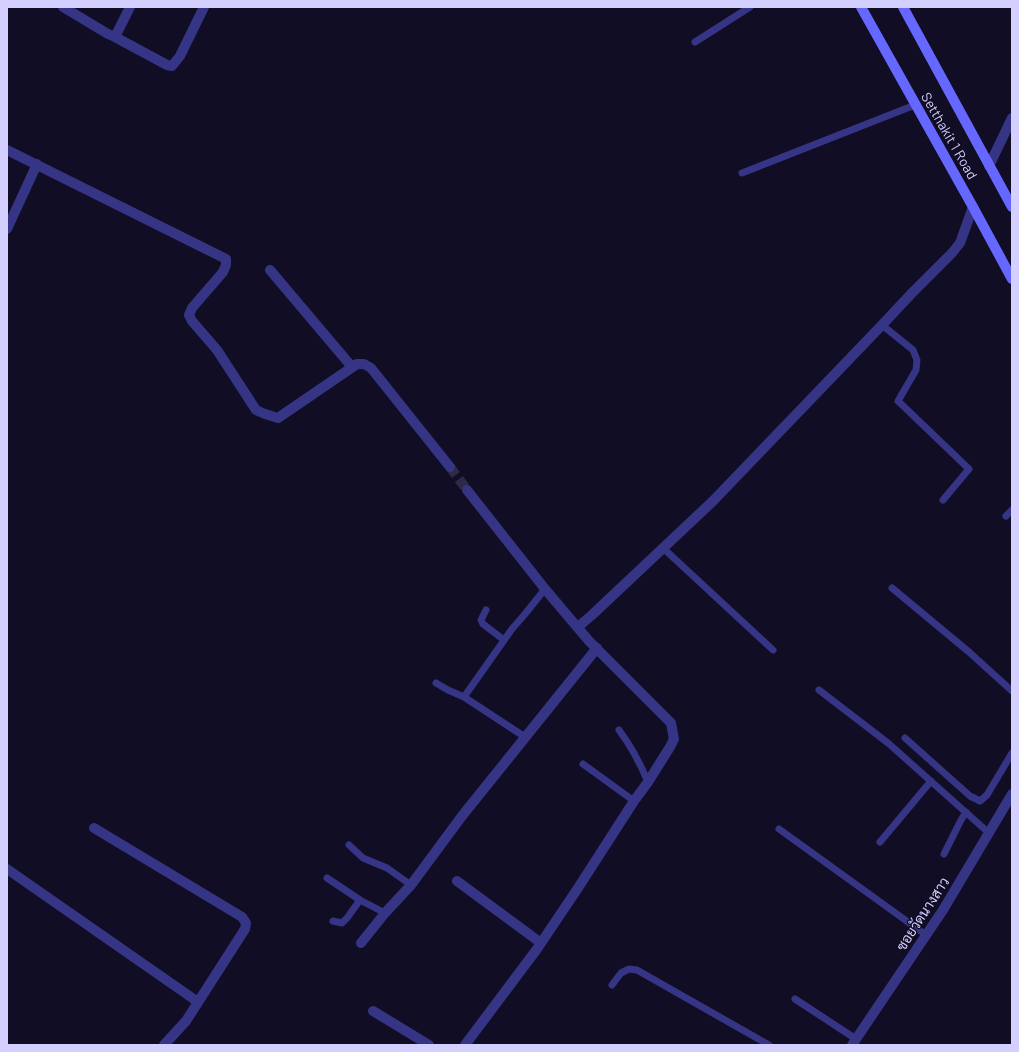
<!DOCTYPE html>
<html>
<head>
<meta charset="utf-8">
<style>
	body { margin:0 }
	#map { position:relative; width:1019px; height:1052px; overflow:hidden; background:#100d24; font-family:Barlow,sans-serif }
	canvas { display:block }
	.frame { position:absolute; inset:0; border:8px solid #d3cfff; pointer-events:none }
</style>
</head>
<body>
<div id="map">
<canvas width="1019" height="1052"></canvas>
<div class="frame"></div>
</div>
<script>
const ctx = document.querySelector('canvas').getContext('2d');
ctx.lineJoin = 'round';
function strokePath(path, color, width, dash) {
  ctx.strokeStyle = color;
  ctx.lineWidth = width;
  ctx.lineCap = dash ? 'butt' : 'round';
  ctx.setLineDash(dash || []);
  ctx.stroke(path);
}
function write(font, color, halo, rows, align = 'center') {
  ctx.font = font + ' Barlow,Sarabun,sans-serif';
  ctx.lineWidth = 3;
  ctx.setLineDash([]);
  ctx.textBaseline = 'middle';
  ctx.strokeStyle = halo;
  ctx.fillStyle = color;
  for (const [text, x, y, turn = 0] of rows) {
    ctx.save();
    ctx.translate(x, y);
    ctx.rotate((+turn || 0) * Math.PI / 180);
    ctx.textAlign = isNaN(turn) ? turn : align;
    if (halo) ctx.strokeText(text, 0, 0);
    ctx.fillText(text, 0, 0);
    ctx.restore();
  }
}
strokePath(new Path2D(`
	M450,467L467,490`), '#2d2a45', 10, [10, 5]);
strokePath(new Path2D(`
	M695,42L750,7
	M742,173L915,105
	M882,325L913,350L917,360L916,370L898,401L969,469L943,500
	M1006,516L1012,510
	M663,548L773,650
	M892,588L969,652L1012,691
	M486,610L481,620L483,624L504,640
	M436,683L448,690L464,697L512,629L525,614L545,589
	M819,690L888,743L989,833
	M464,697L525,737
	M619,730C631,746 640,763 648,782
	M905,738L970,796L980,801L987,795L1012,753
	M583,764L634,801
	M779,829L926,935
	M880,842L931,781
	M349,845L363,858L387,868L411,885
	M944,854L961,820L966,812
	M327,878L360,900
	M333,921L342,923L347,918L360,900L385,913
	M612,985L621,973L629,969L637,970L769,1045
	M795,999L856,1039`), '#363585', 7);
strokePath(new Path2D(`
	M63,7L108,34L115,37L167,65L172,66L180,56L204,7
	M115,37L130,7
	M7,150L226,259V265L223,272L192,308L189,315L192,321L217,350L256,410L265,414L278,418L357,364H364L371,368L450,467
	M989,166L1012,118
	M7,229L37,164
	M270,270L352,367
	M578,627L592,615L713,501L882,325L912,293L952,253L960,243L973,207
	M94,828L242,917L246,923L245,929L186,1021L164,1045
	M7,869L198,1002
	M457,881L541,943
	M361,943L385,913L411,885L462,816L597,648
	M373,1011L429,1045
	M465,1045L537,949L578,888L634,801L648,782L670,747L674,739L671,723L589,641L545,589L467,490`), '#363585', 10);
strokePath(new Path2D(`
	M852,1045L943,910L1012,794`), '#363585', 10);
strokePath(new Path2D(`
	M861,7L973,207L1012,279
	M903,7L1012,207`), '#6667ff', 10);
write('14px', '#d3cfff', '#100d24', [
	["Setthakit 1 Road",949,136,60],
	["ซอยวัดนางสาว",923,914,-57]
]);
</script>
</body>
</html>
